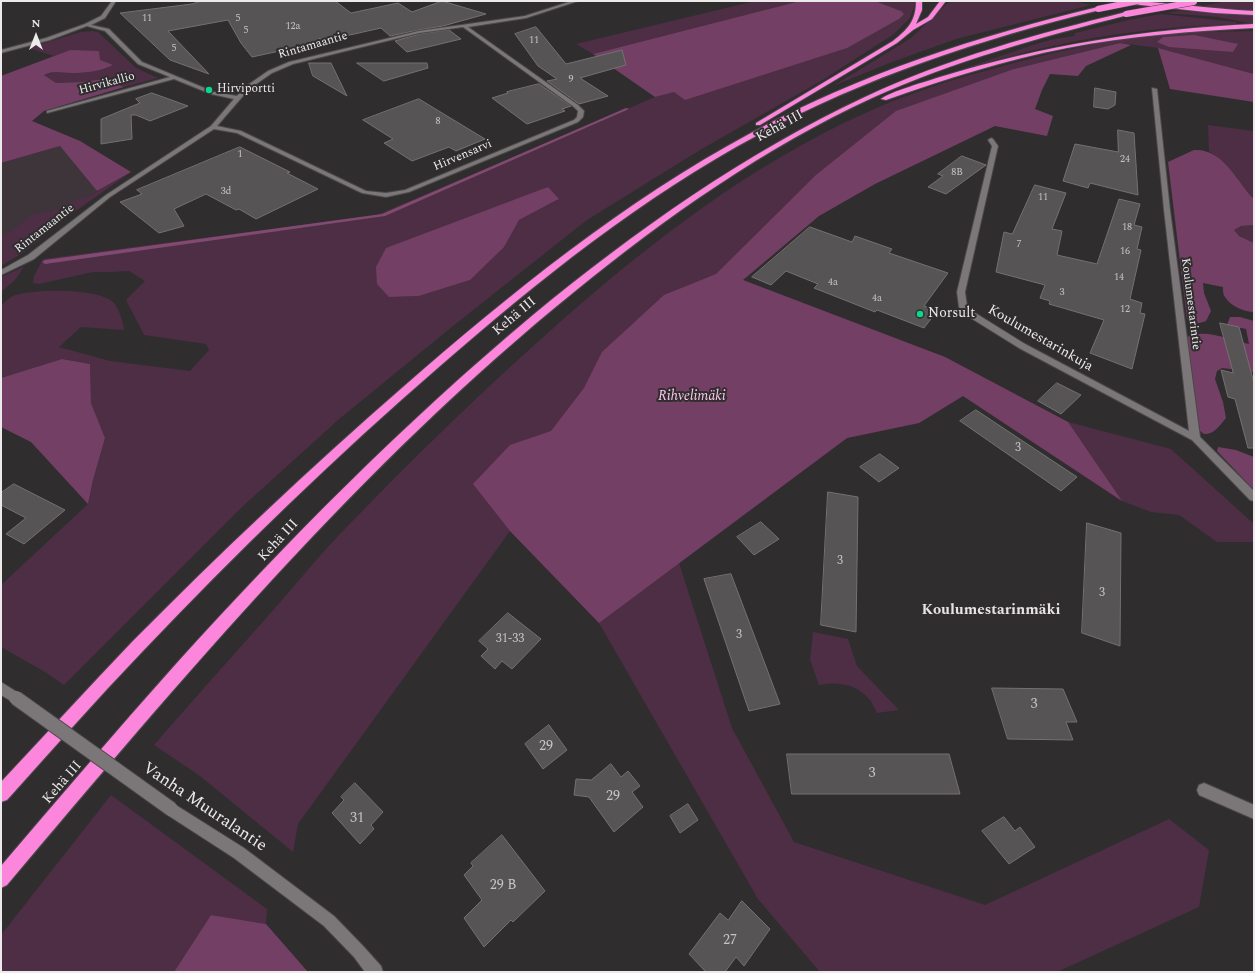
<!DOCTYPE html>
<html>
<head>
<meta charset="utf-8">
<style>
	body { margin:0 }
	#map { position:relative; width:1255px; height:973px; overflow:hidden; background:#302d2f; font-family:Spectral,serif }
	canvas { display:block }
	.frame { position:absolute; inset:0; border:2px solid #eceaeb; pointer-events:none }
	.north { position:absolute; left:16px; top:16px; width:40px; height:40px; -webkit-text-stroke:3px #302d2f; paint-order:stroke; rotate:0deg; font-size:11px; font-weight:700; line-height:16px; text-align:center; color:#eceaeb }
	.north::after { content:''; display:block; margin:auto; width:14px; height:18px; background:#eceaeb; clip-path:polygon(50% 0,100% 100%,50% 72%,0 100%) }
</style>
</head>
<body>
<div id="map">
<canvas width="1255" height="973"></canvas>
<div class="frame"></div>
<div class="north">N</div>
</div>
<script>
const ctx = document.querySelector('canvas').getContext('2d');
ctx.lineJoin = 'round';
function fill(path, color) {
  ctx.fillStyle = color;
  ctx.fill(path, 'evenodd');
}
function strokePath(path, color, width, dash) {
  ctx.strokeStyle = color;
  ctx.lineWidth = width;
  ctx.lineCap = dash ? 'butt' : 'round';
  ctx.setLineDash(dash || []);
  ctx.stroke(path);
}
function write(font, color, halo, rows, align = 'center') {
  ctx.font = font + ' Spectral,serif';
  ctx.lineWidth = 4;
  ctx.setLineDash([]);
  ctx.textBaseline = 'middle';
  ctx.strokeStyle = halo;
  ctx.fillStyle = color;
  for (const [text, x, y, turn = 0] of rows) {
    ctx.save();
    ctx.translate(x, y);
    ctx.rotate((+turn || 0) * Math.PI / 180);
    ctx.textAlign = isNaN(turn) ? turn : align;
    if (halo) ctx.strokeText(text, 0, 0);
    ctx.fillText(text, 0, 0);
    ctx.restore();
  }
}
fill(new Path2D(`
	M60,146L97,191L54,219L1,248V163Z`), '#3e353b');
fill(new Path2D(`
	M755,1H800L593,54L576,44Z
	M875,1H915V4L910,18L894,34L821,81L700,150L587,220L453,326L338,420L242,507L64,685L45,672L1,647V585L88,504L93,480L105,438L91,403L90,364L62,359L1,378V306C4,302 11,296 16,295C35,289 97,288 113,302C118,306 124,324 124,330L81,327L59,347L110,361L190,371L209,350L206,344L144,335L126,300L145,281L129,271L110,272H93L39,284L33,283L34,276L43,259L377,215L655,97L878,30L899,19L901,11ZM547,187L558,200L519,220L470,280L419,296L389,297Z
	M950,1H1073L1091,5L956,39L892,62L833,86L911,38Z
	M1227,1H1254V11L1193,8Z
	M1178,11L1254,15V24L1218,17L1166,13Z
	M1161,14L1236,22L1237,24C1162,26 1087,36 1015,55C990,61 966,69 942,76L1036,44L1054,39L1074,36L1075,33L1133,19Z
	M93,31L98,32L136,68L158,78L124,87L104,79L82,82L56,83L44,75L58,71L71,73L70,50L54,56L28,48L81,32Z
	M1254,31V74L1158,48L1120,43L1014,69L716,274L945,357L1068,422L1171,449L1254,524V542H1217L1179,515L1151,512L1122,501L963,396L919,423L847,438L679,563L732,728L794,842L985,905L1169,819L1209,850L1199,907L1057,972H820L758,899L599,623L510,531L298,824L293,852L200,776L154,745C194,699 235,653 276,607C297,583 317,558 339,535C410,461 483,390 560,322C652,241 751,165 863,114C902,96 943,82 985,71C1044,54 1104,40 1165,34C1195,31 1225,32 1254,31Z
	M1208,125L1254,131V199L1217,157L1209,151Z
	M131,172L63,220L24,252L1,266V236L7,234L32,215L63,208L71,202L89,196Z
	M1254,225V243L1239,236L1234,230L1241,226Z
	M24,267L15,280L1,292V277Z
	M813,632L848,639L857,666L899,710L877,713C874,708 872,702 869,699C857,684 837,681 819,685L810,660Z
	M111,795L267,909L266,924L211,915L174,972H1V935Z`), '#4d2e44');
fill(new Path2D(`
	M800,1H875L901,11L904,14L899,19L847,48L685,100L674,92L655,97L593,54Z
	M1194,35L1238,44L1233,52L1169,47L1157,42L1163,37Z
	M1120,43L1131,45L1086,66L1078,76L1050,74L1042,90L1035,109L1053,116L1047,136L995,126L875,184L819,216L743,280L945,357L1068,422L1122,501L963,396L919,423L847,438L599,623L510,531L473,484L510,445L551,431L584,388L602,352L664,295L716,274L816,175L896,111L1014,69Z
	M1158,48L1254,74V102L1170,89Z
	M70,50L99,51L100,60L113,65C101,71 86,73 72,73C60,73 56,70 44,75L56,83L82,82L104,79L124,87L44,111L32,121L80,141L131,172L97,191L60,146L1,163V76Z
	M1194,150C1223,148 1236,181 1254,199V225L1241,226L1234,230L1239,236L1254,243V312C1245,312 1230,306 1225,297C1223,295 1223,290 1223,287L1203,283L1204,293L1211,311L1206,321C1199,324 1193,324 1187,319L1168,162Z
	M548,187L559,199L519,220L504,247L470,280L419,296L389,297L377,284L376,267L386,248Z
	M1230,317H1240L1254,321V372L1222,368L1217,371L1215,379L1223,402L1226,418C1219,426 1215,434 1204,434L1200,431L1187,337C1205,328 1230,340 1249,344L1246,329L1227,325Z
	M62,359L90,364L91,403L105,438L93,480L88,504L31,442L1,427V378Z
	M1218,447L1236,450L1254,457V490L1217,451Z
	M211,915L266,924L308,972H174Z`), '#743f65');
fill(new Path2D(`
	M626,108L629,109L385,216L45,264L42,262L45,260L382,214Z`), '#804a71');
const building = new Path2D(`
	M202,1H335L351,13L398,3L412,12L442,1L486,14L443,26L419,30L390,36L381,28L323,41L319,38L321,42L252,57L241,43L228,20L168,31L209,74L170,60L120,13L192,4Z
	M536,27L566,64L622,50L626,65L580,78L608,96L579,104L547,81L557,79L538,66L515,34Z
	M449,30L461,39L407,52L395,41L419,34Z
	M309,63H331L347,96L313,76Z
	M357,63H427L428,68L384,81Z
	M539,84L571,106L562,109L565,111L527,124L492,98L508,93L507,92Z
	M1095,88L1116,92L1115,105L1108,109L1094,107Z
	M152,93L188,106L150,121L136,115H131L132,139L101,144V119L140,103L136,99Z
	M419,99L485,139L456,151L449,147L412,161L384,143L393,139L363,120Z
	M1118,130L1134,133L1138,195L1090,183L1088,188L1063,181L1075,144L1118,152Z
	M240,147L290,172L287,173L318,189L256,219L239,209L236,210L206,194L174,209L184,226L159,233L120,202L142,194L137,190Z
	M962,156L986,165L946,194L928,187L943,176L938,174Z
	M1035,185L1066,193L1052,229L1062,231L1057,255L1097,264L1119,199L1140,204L1134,225L1142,227L1137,249L1141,250L1130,299L1142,303L1140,313L1145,314L1132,369L1090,353L1104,320L1049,304L1050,301L1040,298L1045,285L996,272L1004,232L1012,234Z
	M810,227L852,242L855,236L892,249L889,253L948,273L924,306L937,311L924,328L877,310L875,312L814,288L818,284L786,271L771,285L752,277Z
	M1220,323L1239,327L1254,383V448H1248L1235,399L1228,397L1221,370L1233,373Z
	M1057,383L1081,395L1061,414L1038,401Z
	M976,410L1077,477L1061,491L960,421Z
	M880,454L899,468L879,482L860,467Z
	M14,484L65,510L24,544L6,534L26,518L1,505V493Z
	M828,492L858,497L856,632L821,625Z
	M761,522L779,539L754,555L737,537Z
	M1087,523L1121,533L1120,646L1082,633Z
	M731,574L768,672L780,704L749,711L704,579Z
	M508,613L541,639L512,669L502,661L495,669L481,656L488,649L479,641Z
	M992,688L1063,689L1077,722H1066L1073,740L1008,739Z
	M549,725L567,750L543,769L525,744Z
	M787,754H949L960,794H792Z
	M611,764L621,777L628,771L640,786L632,792L643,807L614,832L589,797L574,795L576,779L591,780Z
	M355,783L383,812L371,825L374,829L360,844L332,813L344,800L341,797Z
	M688,804L698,820L680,833L670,816Z
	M1004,817L1015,831L1020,827L1035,847L1009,864L982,831Z
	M502,835L545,891L513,922L511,920L484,947L464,918L482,900L464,875L473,866L471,863Z
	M742,901L770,929L744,966L736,957L725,972H706L689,954L720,913L728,920Z`);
fill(building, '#575456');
strokePath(building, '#747073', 1);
const minor = new Path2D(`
	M112,1H116L105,18L91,25L109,29L142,62L214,92L237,96L245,87L268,71L289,62L419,31L525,16L572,1H578L526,18L468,27L578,105L584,111L583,117L578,122L409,192L386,197L362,193L237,133L214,129L110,197L34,259L1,275V270L28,255L106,195L211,126L234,99L211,94L174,79L47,113V111L170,77L138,64L105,31L87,26L50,40L1,53V50L46,38L85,24L101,16ZM463,27L574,107L578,111L577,117L574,120L405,190L386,193L366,191L241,131L217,126L249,89L272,73L293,64L419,33Z
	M1152,88L1157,89L1170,210L1200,437L1254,491V501L1250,500L1192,440L1019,348L966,315L959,307L957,292L992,146L988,140L991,138L993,139L998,146L965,292L967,306L972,311L1025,344L1189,431L1164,210Z
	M1,682L20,694L22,698L20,702L16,704L1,695Z
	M1204,783L1254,805V819L1199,795L1197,790L1199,785Z
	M171,802L244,848L334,916L364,947L381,966L383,972H365L354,957L324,926L234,858L166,814L164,809L166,804Z`);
const highway = new Path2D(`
	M916,1H922V10L916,24L928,17L940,1H946L932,19L913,30L897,43L760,125H756V123L893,41C908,29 916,21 916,1Z
	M1119,1C1164,1 1209,9 1254,11V15L1215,13L1122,3Z
	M1098,7L1101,9L1100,10C981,39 866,77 758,135C642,197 539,280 440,366C336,456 237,552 142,652C96,700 52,750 7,800L1,802V782C45,735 88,688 132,642C219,554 309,469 402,388C511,293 623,202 751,133C860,74 978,36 1098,7Z
	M1126,12L1128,13V15C1041,37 954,61 872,98C764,148 666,217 574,292C360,465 184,676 7,885L1,888V866C59,798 117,730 176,664C288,540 405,422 533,315C635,231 745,153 865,97C948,58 1037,34 1126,12Z
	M1254,24V28C1191,31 1129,36 1067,48C1005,60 945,79 886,100L881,99C889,92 928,81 940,77C1044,45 1146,29 1254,24Z`);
strokePath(minor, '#4b484a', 2);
strokePath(highway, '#4b484a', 2);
fill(minor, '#7b7779');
fill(highway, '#fd86dd');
const minorBridge = new Path2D(`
	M16,698L171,809`);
const highwayBridge = new Path2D(`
	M1098,9L1138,1
	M1126,14L1194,2`);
strokePath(minorBridge, '#4b484a', 16, []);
strokePath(highwayBridge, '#4b484a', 7, []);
strokePath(minorBridge, '#7b7779', 14);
strokePath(highwayBridge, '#fd86dd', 6);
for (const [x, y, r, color] of [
	[209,90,4,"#08d98b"],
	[920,314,4,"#08d98b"]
]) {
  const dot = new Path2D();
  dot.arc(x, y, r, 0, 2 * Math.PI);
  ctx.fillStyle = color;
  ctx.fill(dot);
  strokePath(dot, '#302d2f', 1.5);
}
write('10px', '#c7c4c6', null, [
	["11",147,19],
	["5",238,19],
	["12a",293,27],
	["5",246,31],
	["11",534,41],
	["5",174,49],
	["9",571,80],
	["8",438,122],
	["1",240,155],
	["24",1125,160],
	["8B",957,173],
	["3d",226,192],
	["11",1043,198],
	["18",1127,228],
	["7",1019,245],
	["16",1125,252],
	["14",1119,278],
	["4a",833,283],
	["3",1062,293],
	["4a",877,299],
	["12",1125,310]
]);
write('12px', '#eceaeb', '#302d2f', [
	["Rintamaantie",313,46,-16],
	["Hirvikallio",107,84,-15],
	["Hirvensarvi",463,156,-23],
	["Rintamaantie",45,229,-38],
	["Koulumestarintie",1190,304,83]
]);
write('12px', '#eceaeb', '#302d2f', [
	["Hirviportti",217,90]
], 'left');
write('12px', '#c7c4c6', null, [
	["3",1018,449],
	["3",840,562],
	["3",1102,594],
	["3",739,636],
	["31-33",510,640]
]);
write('14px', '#eceaeb', '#302d2f', [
	["Kehä III",780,127,-29],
	["Kehä III",515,317,-40],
	["Koulumestarinkuja",1040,339,30],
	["Kehä III",279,541,-47],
	["Kehä III",63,783,-49]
]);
write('14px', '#eceaeb', '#302d2f', [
	["Norsult",928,314]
], 'left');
write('italic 14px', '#fbc8eb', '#302d2f', [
	["Rihvelimäki",692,397]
]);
write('14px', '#c7c4c6', null, [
	["3",1034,705],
	["29",546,747],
	["3",872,774],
	["29",613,797],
	["31",357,819],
	["29 B",503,886],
	["27",730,941]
]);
write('bold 15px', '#e7e2e5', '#302d2f', [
	["Koulumestarinmäki",991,611]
]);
write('17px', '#eceaeb', '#302d2f', [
	["Vanha Muuralantie",204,808,34]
]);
</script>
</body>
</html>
